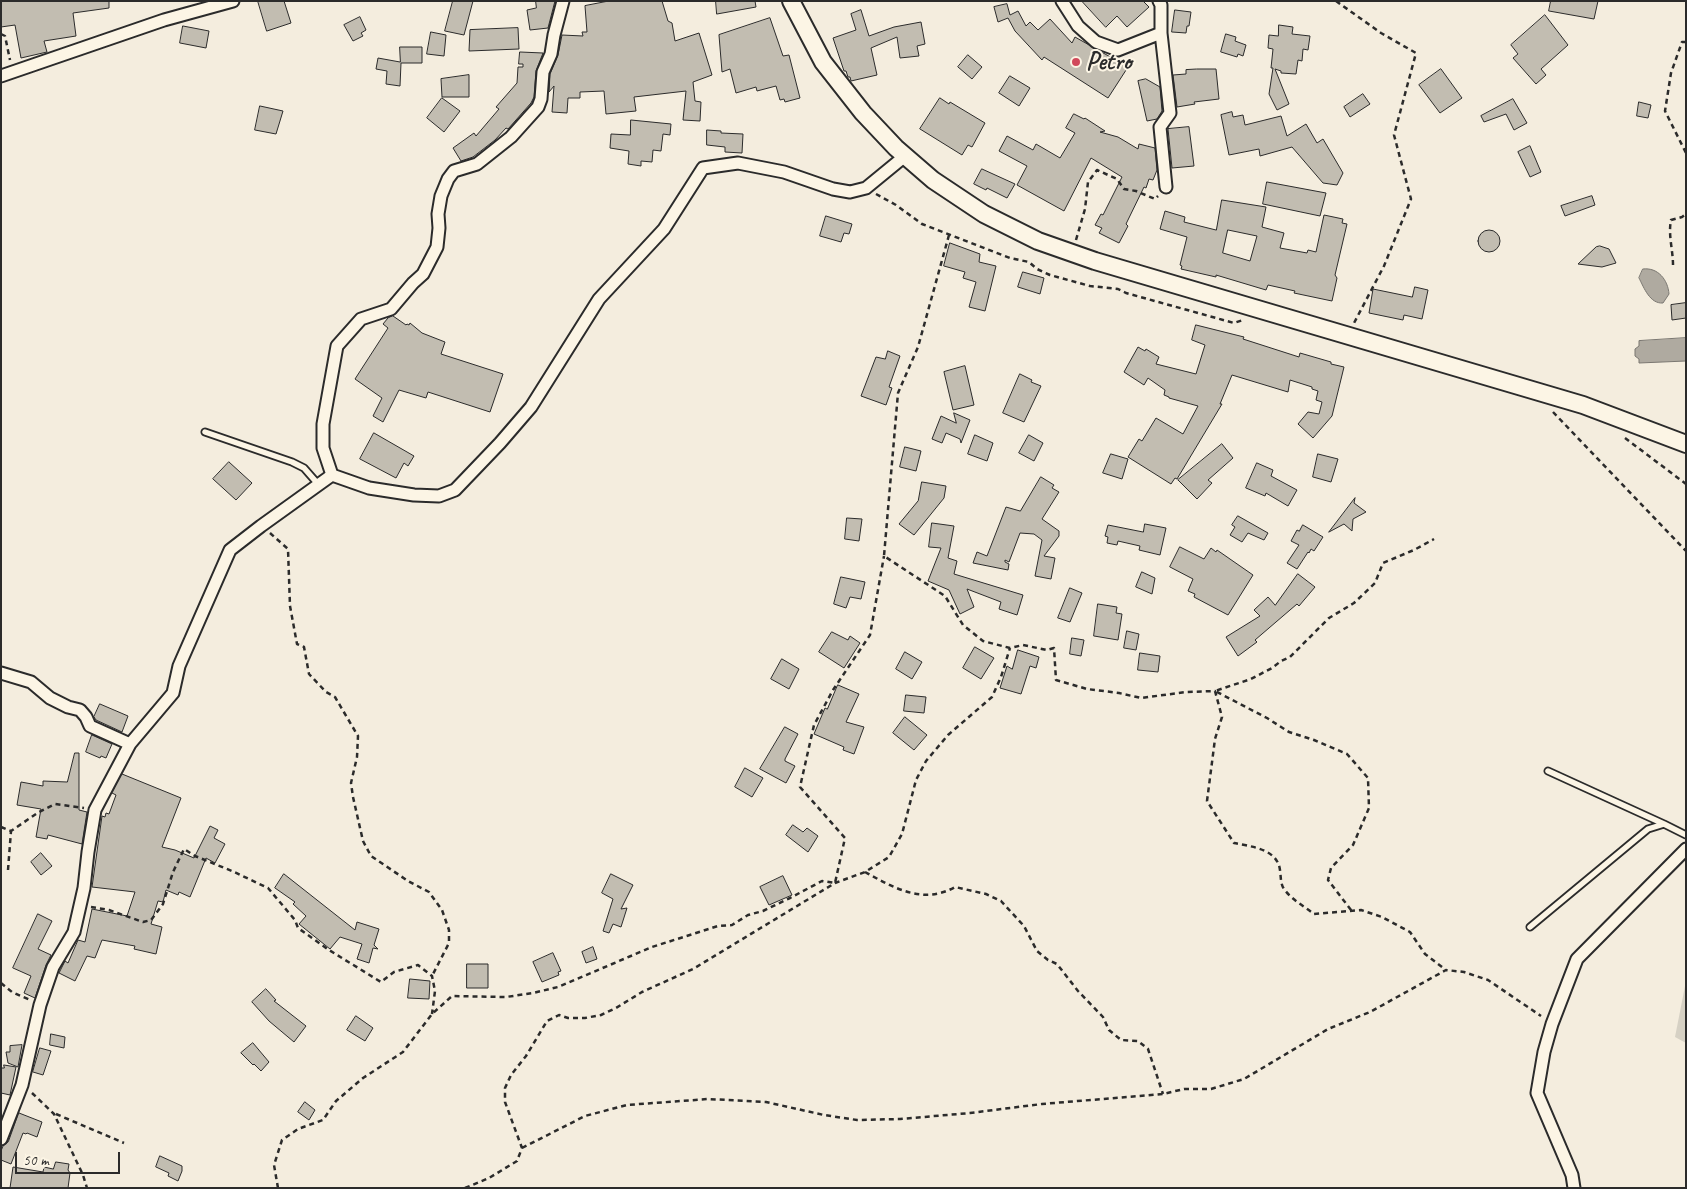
<!DOCTYPE html>
<html>
<head>
<meta charset="utf-8">
<style>
	body { margin:0 }
	#map { position:relative; width:1687px; height:1189px; overflow:hidden; background:#f4edde; font-family:Caveat,sans-serif }
	canvas { display:block }
	.frame { position:absolute; inset:0; border:2px solid #2b2b2b; pointer-events:none }
	.scale { position:absolute; left:15px; top:1152px; width:105px; height:22px; box-sizing:border-box; border:2px solid #2b2b2b; border-top:0; padding-left:6px; font-size:15px; line-height:18px; white-space:nowrap; color:#2b2b2b; -webkit-text-stroke:4px #fcf5e5; paint-order:stroke }
</style>
</head>
<body>
<div id="map">
<canvas width="1687" height="1189"></canvas>
<div class="frame"></div>
<div class="scale">50 m</div>
</div>
<script>
const ctx = document.querySelector('canvas').getContext('2d');
ctx.lineJoin = 'round';
function fill(path, color) {
  ctx.fillStyle = color;
  ctx.fill(path, 'evenodd');
}
function strokePath(path, color, width, dash) {
  ctx.strokeStyle = color;
  ctx.lineWidth = width;
  ctx.lineCap = dash ? 'butt' : 'round';
  ctx.setLineDash(dash || []);
  ctx.stroke(path);
}
function write(font, color, halo, rows, align = 'center') {
  ctx.font = font + ' Caveat,sans-serif';
  ctx.lineWidth = 4;
  ctx.setLineDash([]);
  ctx.textBaseline = 'middle';
  ctx.strokeStyle = halo;
  ctx.fillStyle = color;
  for (const [text, x, y, turn = 0] of rows) {
    ctx.save();
    ctx.translate(x, y);
    ctx.rotate((+turn || 0) * Math.PI / 180);
    ctx.textAlign = isNaN(turn) ? turn : align;
    if (halo) ctx.strokeText(text, 0, 0);
    ctx.fillText(text, 0, 0);
    ctx.restore();
  }
}
fill(new Path2D(`
	M1686,981V1043L1675,1037Z`), '#d6d1c4');
const water = new Path2D(`
	M1643,269C1658,267 1668,280 1669,294L1663,303C1650,304 1644,288 1639,278Z
	M1686,338V361L1639,363V359L1635,356V349L1639,346V341Z`);
fill(water, '#afaaa0');
strokePath(water, '#7a7771', 1);
const building = new Path2D(`
	M1,1H109V8L73,13L76,36L44,41L47,52L21,58L15,25L1,27Z
	M258,1H284L291,23L267,31Z
	M453,1H473L464,35L445,31Z
	M536,1H555L548,28L530,30L527,10L536,8Z
	M609,1H662L668,21L672,23L675,41L699,33L712,75L693,82L695,101L701,102L700,121L683,120L686,91L634,97L636,111L606,114L604,91L580,92V98H568L567,113L552,112L554,86L549,92L550,74L558,55L562,35L583,36L582,32H587L585,6Z
	M716,1H755L756,7L717,14Z
	M1082,1H1143L1149,7L1127,27L1117,16L1106,27Z
	M1551,1H1598L1594,19L1549,11Z
	M1007,4L1010,15L1018,11L1026,26L1030,22L1038,30L1050,19L1072,43L1075,37L1128,67L1108,98L1044,57L1042,60L1015,31L1008,18L998,22L994,7Z
	M861,10L869,36L894,27L921,22L925,44L917,46L919,56L900,58L897,37L871,48L877,75L851,81L850,77H848L846,71H844L833,38L856,30L851,14Z
	M1175,10L1191,12L1189,26H1187L1186,33L1172,32Z
	M1545,15L1568,45L1541,69L1546,75L1536,84L1513,58L1518,54L1511,45Z
	M360,17L366,30L361,33L363,36L353,41L344,25Z
	M770,18L783,56L789,55L800,98L785,102L784,99L780,100L776,86L757,91L756,87L736,93L730,69L722,72L719,35Z
	M1279,25L1293,27L1292,34L1310,36L1308,50L1303,49L1302,61L1298,60L1296,74L1281,73V71L1275,69L1289,104L1277,110L1269,94L1273,68H1271L1273,49L1268,48L1269,35L1278,36Z
	M183,26L209,31L206,48L180,43Z
	M518,28L519,49L469,51L470,30Z
	M431,32L446,35L444,56L427,54Z
	M1226,34L1236,37L1235,41L1246,45L1243,56L1238,54L1237,57L1221,52Z
	M400,47H422V63H401L400,86L386,84L387,71L376,69L378,58L400,62Z
	M520,52L543,53L536,71L534,97L531,103L508,129L506,128L495,140L473,157L461,161L453,148L474,133L476,136L499,109L496,107L517,83L518,67H523V64H519Z
	M968,55L982,67L972,79L958,67Z
	M1197,69H1216L1219,99L1194,102L1195,104L1177,107L1173,75L1186,74V70Z
	M1441,69L1462,98L1440,113L1419,85Z
	M469,75V97H442L441,79Z
	M1010,76L1030,88L1019,106L999,93Z
	M1146,79L1160,87L1162,111L1157,119L1147,121L1138,81Z
	M1363,94L1370,104L1350,117L1344,107Z
	M442,98L460,111L444,132L427,118Z
	M940,98L949,104L950,102L985,123L972,147L968,145L962,155L920,129Z
	M1513,99L1527,123L1514,130L1506,114L1484,122L1481,116Z
	M1639,102L1651,105L1648,118L1637,116Z
	M260,106L283,111L276,134L255,130Z
	M1232,112L1233,117L1243,115L1245,125L1281,116L1287,136L1306,124L1317,143L1323,139L1343,173L1337,185L1323,183L1292,147L1260,156L1259,149L1229,155L1221,115Z
	M1074,114L1084,119L1085,118L1105,131L1100,132L1118,137L1138,149L1139,144L1155,148L1157,170L1153,180L1149,179L1146,188L1144,187L1126,224L1128,226L1119,243L1099,233L1102,228L1095,225L1101,214L1103,215L1122,177L1091,158L1064,211L1017,185L1027,166L999,151L1007,136L1033,150L1036,144L1060,158L1075,133L1066,128Z
	M631,120L671,124L670,135L663,134L661,151L653,150L652,162L641,161V166L628,164L629,151L610,148L611,134L630,135Z
	M1189,127L1194,166L1172,168L1168,129Z
	M707,130L721,131V133L743,134L742,153L725,152V147L707,145Z
	M1530,146L1541,172L1530,177L1518,152Z
	M982,169L1015,184L1007,198L987,188L986,190L974,184Z
	M1267,182L1326,193L1320,216L1263,204Z
	M1592,196L1595,205L1565,216L1561,206Z
	M1222,200L1266,207L1262,227L1284,233L1280,248L1307,253L1308,250L1316,252L1324,215L1343,219L1342,223L1347,224L1335,275L1337,278L1332,301L1294,293L1295,291L1268,285L1266,290L1216,275V277L1181,269L1182,266L1180,265L1187,237L1160,229L1165,211L1185,217L1184,222L1216,230ZM1228,230L1257,236L1250,261L1223,253Z
	M826,216L852,224L849,234L844,233L841,242L820,236Z
	M1478 241a11 11 0 1 1 22 0a11 11 0 1 1-22 0Z
	M950,243L980,254L979,262L996,266L985,311L969,307L976,282L963,278L965,272L944,266Z
	M1600,246L1609,249L1616,263L1602,267L1578,264L1596,247Z
	M1023,272L1044,278L1040,294L1018,287Z
	M1415,287L1428,290L1422,319L1404,315L1403,320L1369,313L1373,289L1412,297Z
	M1686,303V318L1672,320L1671,305Z
	M393,316L406,325L407,324L409,325L410,323L422,333L445,342L441,354L503,374L490,412L428,392L426,398L399,390L383,422L373,416L382,398L355,379L388,328L383,324L388,318Z
	M1196,325L1244,337L1243,339L1299,357L1300,353L1331,362V364L1344,367L1332,416L1313,438L1298,424L1308,412L1319,414L1322,402L1316,400L1318,391L1312,389V387L1290,380L1288,392L1232,375L1220,404H1222L1177,479L1175,478L1171,484L1128,457L1139,439L1142,441L1156,418L1183,434L1198,406L1169,398V397L1164,395L1165,390L1148,378L1144,385L1124,372L1138,347L1145,351L1146,349L1159,357L1156,364L1196,374L1205,345L1192,340Z
	M888,351L900,356L889,387L892,388L886,405L861,396L876,357L885,359Z
	M965,366L974,405L953,410L944,372Z
	M1020,374L1032,380L1031,382L1041,386L1024,422L1003,413Z
	M954,413L970,420L961,443L960,439L946,433L942,443L932,439L941,416L956,423Z
	M374,433L414,456L408,466L404,463L396,478L360,459Z
	M975,435L993,443L987,461L968,454Z
	M1029,435L1043,443L1034,461L1019,453Z
	M1222,444L1233,458L1208,480L1212,483L1197,499L1178,480Z
	M905,447L921,451L916,471L900,467Z
	M1111,454L1128,459L1122,479L1103,473Z
	M1318,454L1338,459L1331,482L1313,477Z
	M229,462L252,483L236,500L213,479Z
	M1257,463L1273,470L1271,476L1297,490L1288,506L1266,493L1265,496L1246,488Z
	M1041,477L1054,485L1052,488L1059,492L1042,519L1059,531V536L1044,556L1055,558L1051,579L1035,576L1042,540L1034,534L1020,533L1009,562L1005,560V562L1009,564L1008,570L973,563L977,552L987,556L1006,507L1020,511Z
	M922,482L946,486L944,498L914,535L899,524L918,501Z
	M1355,498L1354,503L1366,512L1353,519L1352,531L1344,524L1329,532Z
	M1238,516L1268,533L1264,540L1248,533L1242,542L1230,535L1235,527L1232,525Z
	M847,518L862,519L859,541L845,539Z
	M932,523L954,526L948,558L957,561L954,574L1023,595L1017,615L999,609L1001,602L967,589L974,607L960,614L949,590L928,581L941,548L929,547Z
	M1145,524L1166,528L1160,555L1139,550L1140,546L1118,541L1117,545L1107,543L1108,537L1105,536L1108,525L1143,532Z
	M1303,525L1323,537L1314,551L1311,549L1309,553L1308,552L1297,569L1287,563L1299,545L1291,541L1297,530L1299,531Z
	M1180,547L1204,559L1211,548L1216,552L1217,550L1253,575L1228,615L1194,597L1195,594L1188,591L1193,579L1170,567Z
	M1142,572L1155,578L1152,594L1136,587Z
	M1298,574L1315,587L1299,606L1297,604L1255,640L1257,642L1238,656L1226,637L1260,616L1254,610L1268,597L1275,605Z
	M841,577L865,582L861,599L850,597L846,608L834,604Z
	M1070,588L1082,593L1070,622L1058,618Z
	M1098,604L1117,607L1116,613L1122,614L1118,640L1094,636Z
	M1127,631L1139,634L1136,650L1124,648Z
	M832,632L848,640L850,636L860,643L844,668L819,652Z
	M1072,638L1084,640L1081,656L1070,654Z
	M975,647L994,658L981,679L963,668Z
	M1018,650L1039,657L1036,668L1030,666L1021,694L1000,688L1007,666L1012,669Z
	M905,652L922,662L912,679L896,669Z
	M1140,653L1160,656L1158,672L1138,670Z
	M782,659L799,669L789,689L771,679Z
	M838,685L859,694L846,722L864,727L854,754L843,750L844,747L814,734L825,708L827,709Z
	M906,695L926,697L924,713L904,711Z
	M100,704L128,716L122,732L96,720L94,717Z
	M905,717L927,735L914,750L893,733Z
	M785,727L798,734L785,759V761L795,766L786,783L760,769Z
	M92,735L112,744L106,758L101,756L100,758L86,752Z
	M75,753H79V810L87,812L82,844L48,835L47,839L36,837L41,809L17,805L21,782L43,786V781L67,782Z
	M745,768L763,778L752,797L735,787Z
	M122,774L181,798L162,847L175,850L194,858L210,826L218,830L214,838L225,844L215,863L206,858L190,897L179,892L178,895L166,890L163,902L158,901L151,924L162,927L156,954L134,949L135,946L102,940L95,958L87,956L75,981L59,973L65,961L68,963L78,940L85,942L92,909L127,916L135,892L92,887L102,816L105,817L106,813L109,814L116,795L112,793Z
	M793,825L803,832L807,828L818,836L808,852L786,835Z
	M41,853L52,866L41,875L31,862Z
	M284,874L355,930L357,922L379,929L374,945L378,949L373,948L369,963L357,959L362,944L340,937L330,949L299,924L306,916L293,904L295,902L275,888Z
	M611,874L633,885L621,909L627,908L621,927L613,924L609,933L603,931L613,899L602,893Z
	M783,876L792,895L769,905L760,887Z
	M38,914L52,921L38,949L51,955L46,965L35,998L24,993L31,976L13,968Z
	M593,947L597,959L586,963L582,952Z
	M553,953L561,971L558,972L559,975L542,982L533,962Z
	M467,964H488V988H467Z
	M410,979L430,981L429,999L408,998Z
	M266,989L276,1000L274,1001L306,1026L294,1042L269,1021L252,1002Z
	M356,1016L373,1028L365,1041L347,1030Z
	M51,1034L65,1037L64,1048L50,1045Z
	M253,1043L269,1062L261,1071L254,1064L253,1065L241,1053Z
	M22,1045L18,1067L8,1063L6,1052H10V1046Z
	M40,1048L51,1051L43,1075L33,1072Z
	M4,1065L16,1067L10,1095L1,1093V1068H4Z
	M305,1102L315,1110L309,1120L298,1112Z
	M19,1113L42,1122L37,1137L27,1133L26,1134L23,1133L11,1164L1,1160V1151L3,1146L8,1142Z
	M160,1156L182,1166V1171L178,1181L168,1176L169,1173L156,1167Z
	M56,1162L69,1164L68,1170L70,1173L68,1188H10L13,1167L43,1172L44,1167L53,1169Z`);
fill(building, '#c2bdb1');
strokePath(building, '#2b2b2b', 1);
const lane = new Path2D(`
	M205,432L292,462L304,468L318,484
	M1548,771L1664,824
	M1530,927L1648,829L1664,824L1686,835`);
const street = new Path2D(`
	M1062,1L1078,26L1096,42L1118,50L1161,33
	M1159,1L1161,5V33L1170,113L1160,127L1166,187
	M1,76L164,20L233,1
	M332,475L369,488L414,495L439,496L455,490L500,443L531,407L599,299L664,229L703,168L738,163L784,172L833,189L850,192L866,188L905,156
	M1,673L31,682L50,698L68,707L80,710L86,717L90,726L130,744
	M1,1139L22,1085L40,1005L53,967L74,932L84,888L88,852L95,810L130,744L173,693L179,666L230,550L261,526L332,475L323,448V424L337,346L361,319L391,309L413,283L423,274L437,247L439,228L438,214L441,196L448,179L454,171L477,164L511,137L538,107L541,99L543,72L551,54L554,35L563,1
	M1574,1188L1572,1175L1537,1093L1544,1052L1552,1024L1577,959L1686,849`);
const secondary = new Path2D(`
	M791,1L823,62L863,113L896,148L933,180L984,214L1038,241L1095,261L1583,405L1686,444`);
strokePath(lane, '#2b2b2b', 9);
strokePath(street, '#2b2b2b', 15);
strokePath(secondary, '#2b2b2b', 20);
strokePath(new Path2D(`
	M1336,1L1381,33L1416,53L1394,135L1411,199L1384,266L1354,323
	M1,34L5,36L10,60
	M1686,42H1682L1671,73L1665,111L1686,153
	M876,194L896,205L922,224L1010,258L1029,262L1037,269L1050,275L1090,286L1118,289L1126,293L1234,323L1243,320
	M949,235L918,347L898,393L884,556L945,596L963,625L983,641L1010,648L1023,645L1047,650L1054,648L1056,680L1087,689L1119,693L1141,698L1186,692L1215,691L1222,717L1215,739L1207,801L1234,843C1248,846 1271,848 1278,863C1282,871 1279,882 1284,889C1292,900 1304,906 1314,914L1361,910L1382,917L1410,932L1425,954L1446,970
	M1076,240L1085,209L1088,182L1097,170L1117,179L1124,189L1136,191L1155,199L1158,196
	M1673,265C1673,250 1668,235 1671,220L1682,217L1686,214
	M1553,412L1686,551
	M1625,438L1686,484
	M270,533L288,549L290,606L297,644L304,647L309,674L326,692L335,697L358,736L357,757L351,783L353,797L363,841L371,856L408,881L429,892L442,910L449,930V943L432,976
	M1,827L11,831L39,812L55,804L84,808
	M8,870L11,831
	M865,872C894,888 923,905 955,887L986,894L1001,901L1024,926L1037,951L1048,960L1057,964L1078,991L1103,1017L1109,1030L1121,1040L1138,1041L1148,1049L1163,1094
	M91,907L109,910L143,922L151,920L163,904L173,872L184,849L195,856L232,871L268,888L295,920L298,928L329,950L381,982L394,972L418,965L432,976L435,991L432,1014
	M1351,910L1328,880L1331,868L1353,845L1369,808L1368,778L1347,754L1314,740L1289,732L1267,718L1215,691L1251,679L1272,668L1281,661L1290,657L1329,618L1354,603L1375,583L1383,563L1414,550L1434,539
	M1,983L12,992L30,1000
	M32,1093L54,1114L83,1175L87,1188
	M56,1114L124,1143
	M522,1148L585,1116L627,1105L708,1099L766,1102L824,1115L857,1120L900,1119L970,1113L1042,1104L1163,1094L1184,1089H1211L1244,1079L1328,1029L1370,1012L1446,970L1464,972L1488,980L1541,1016
	M278,1188L274,1165L282,1140L298,1129L323,1120L336,1101L363,1078L403,1052L432,1014L452,996L506,997L533,993L558,987L652,947L718,926L732,925L748,915L763,911L790,898L822,881L835,883L845,838L800,787L814,725L833,690L870,635L884,556
	M465,1188L489,1178L517,1161L522,1148L505,1102V1088L511,1075L526,1056L547,1021L559,1015L568,1018H585L601,1015L616,1008L642,992L693,969L835,883L865,872L889,857L902,834L916,780L926,761L948,735L992,697L1001,677L1010,648`), '#2b2b2b', 2.5, [5, 4]);
strokePath(lane, '#fcf5e5', 5.5);
strokePath(street, '#fcf5e5', 11);
strokePath(secondary, '#fcf5e5', 16);
for (const [x, y, r, color] of [
	[1076,62,5,"#d1495b"]
]) {
  const dot = new Path2D();
  dot.arc(x, y, r, 0, 2 * Math.PI);
  ctx.fillStyle = color;
  ctx.fill(dot);
  strokePath(dot, '#fcf5e5', 2);
}
write('bold 25px', '#2b2b2b', '#fcf5e5', [
	["Petro",1086,62]
], 'left');
</script>
</body>
</html>
